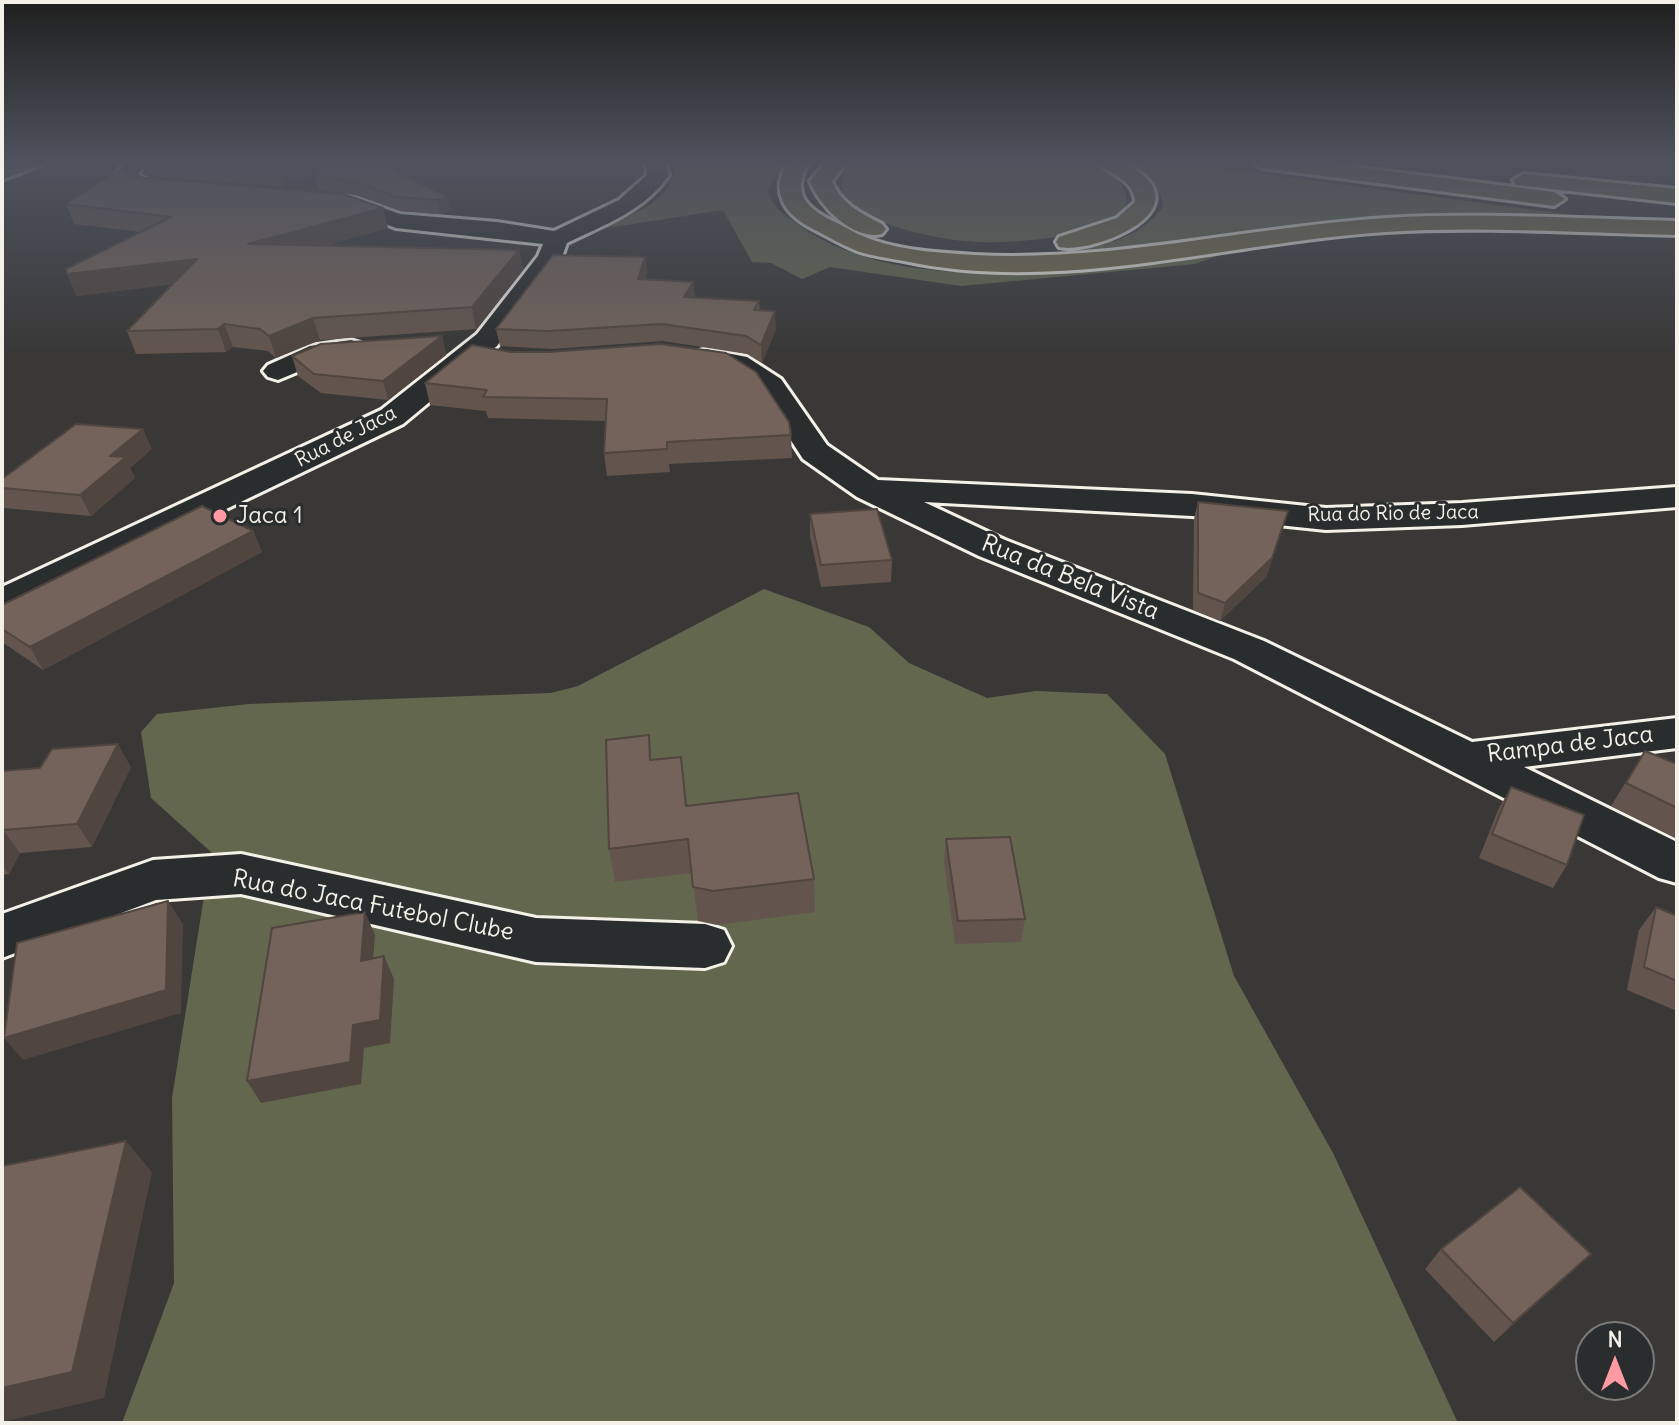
<!DOCTYPE html>
<html>
<head>
<meta charset="utf-8">
<style>
	body { margin:0 }
	#map { position:relative; width:1679px; height:1425px; overflow:hidden; background:#393837; font-family:Delius,sans-serif }
	canvas { display:block }
	.frame { position:absolute; inset:0; border:4px solid #f4f1e8; pointer-events:none }
	.north { position:absolute; left:1575px; top:1321px; width:80px; height:80px; box-sizing:border-box; background:#2a2d2e; border:2px solid #7b7b78; border-radius:50%; rotate:0deg; font-size:22px; font-weight:700; line-height:32px; text-align:center; color:#f4f1e8 }
	.north::after { content:''; display:block; margin:auto; width:28px; height:36px; background:#ff9aa2; clip-path:polygon(50% 0,100% 100%,50% 72%,0 100%) }
</style>
</head>
<body>
<div id="map">
<canvas width="1679" height="1425"></canvas>
<div class="frame"></div>
<div class="north">N</div>
</div>
<script>
const ctx = document.querySelector('canvas').getContext('2d');
ctx.lineJoin = 'round';
function fill(path, color) {
  ctx.fillStyle = color;
  ctx.fill(path, 'evenodd');
}
function strokePath(path, color, width, dash) {
  ctx.strokeStyle = color;
  ctx.lineWidth = width;
  ctx.lineCap = dash ? 'butt' : 'round';
  ctx.setLineDash(dash || []);
  ctx.stroke(path);
}
function write(font, color, halo, rows, align = 'center') {
  ctx.font = font + ' Delius,sans-serif';
  ctx.lineWidth = 6;
  ctx.setLineDash([]);
  ctx.textBaseline = 'middle';
  ctx.strokeStyle = halo;
  ctx.fillStyle = color;
  for (const [text, x, y, turn = 0] of rows) {
    ctx.save();
    ctx.translate(x, y);
    ctx.rotate((+turn || 0) * Math.PI / 180);
    ctx.textAlign = isNaN(turn) ? turn : align;
    if (halo) ctx.strokeText(text, 0, 0);
    ctx.fillText(text, 0, 0);
    ctx.restore();
  }
}
fill(new Path2D(`
	M669,162H785L767,190C774,210 786,216 803,228C916,305 1115,263 1243,247L1195,264L961,286L830,267L802,279L771,263L752,262L723,210L587,231C620,218 664,210 674,173Z
	M851,162H1085C1102,169 1121,175 1126,195C1138,238 1003,244 977,242C942,240 908,232 876,220C848,210 829,190 851,162Z
	M1122,162H1171L1588,217L1375,221L1074,252C1110,243 1140,237 1163,207C1161,181 1144,173 1122,162Z
	M764,589L869,627L909,663L987,698L1036,691L1107,694L1165,754L1234,976L1333,1153L1458,1423H122L174,1283L172,1098L211,852L151,798L141,732L157,714L249,704L551,693L578,686Z`), '#62674e');
const minor = new Path2D(`
	M126,162H147L138,174L148,180L187,186L190,191C175,207 128,190 115,175Z
	M645,162H665L669,175C644,211 606,224 567,243L562,257L497,346L403,424L16,610L2,614V587L381,410L477,334L538,256L543,244L396,228L349,210L320,206L317,201L320,196L353,197L400,214L497,222L554,231L619,200L647,175Z
	M351,340L361,343L365,349L361,355L326,360L278,380L268,377L263,371L268,365L310,346Z
	M706,349L747,357L781,379L827,445L878,480L1192,494L1326,508L1462,503L1677,487V507L1462,525L1326,530L1192,516L924,502L1005,540L1264,641L1472,742L1677,718V748L1524,767L1677,842V883L1659,878L1234,659L979,556L857,497L803,459L759,391L728,370L696,364L692,358L696,352Z
	M241,854L536,918L705,924L724,930L732,946L724,962L705,968L536,962L241,894L156,900L2,958V914L153,860Z`);
const highway = new Path2D(`
	M16,162H48L2,180V167Z
	M788,162H809C790,193 807,209 835,222C847,228 860,236 873,240C905,251 941,253 975,255C1113,262 1248,227 1386,218C1482,212 1580,219 1677,221V235C1580,233 1483,226 1386,232C1228,242 1062,295 904,261C888,258 871,256 857,251C842,245 827,236 813,229C785,215 769,192 788,162Z
	M826,162H847L832,181C841,204 862,214 882,224L886,229L882,234C853,241 819,206 810,181Z
	M1098,162C1120,162 1133,164 1148,180C1183,219 1088,254 1059,247L1056,242L1059,237L1117,218L1135,202C1133,178 1112,177 1098,162Z
	M1252,162H1315L1554,192L1565,199L1554,206L1262,168Z
	M1524,174L1677,189V203L1516,185L1513,180Z`);
strokePath(minor, '#f4f1e8', 6);
strokePath(highway, '#f4f1e8', 6);
fill(minor, '#2a2d2e');
fill(highway, '#746c4b');
fill(new Path2D(`
	M141,162H317L285,187L146,176Z
	M330,162L448,197L451,211L440,214L401,211L361,196L318,190L314,176Z
	M134,177L388,228L324,246L519,250L523,270L476,329L320,340L276,358L268,351L233,347L226,352L136,354L127,331L173,284L77,296L67,274L140,232L74,224L66,204Z
	M645,257L647,273L645,279L693,282L695,297L759,301L760,311L776,329L762,363L747,354L663,341L552,349L500,346L496,329Z
	M442,336L446,355L388,400L321,393L298,376L292,356Z
	M472,345L791,435L792,458L669,464L670,472L607,476L604,453L606,421L488,418L486,411L430,405L425,383Z
	M152,449L130,468L135,478L91,516L4,508L2,505V479Z
	M1198,502L1267,576L1220,621L1193,610L1194,519Z
	M810,514L892,560L891,582L821,587L810,536Z
	M253,531L262,552L43,670L2,642V605Z
	M1645,751L1677,764V839L1611,806Z
	M653,760L687,806L814,879L815,912L717,925L698,921L692,873L615,882L609,849Z
	M131,767L92,847L20,853L9,874L2,875V771Z
	M1511,787L1567,865L1553,888L1479,858L1498,810Z
	M946,839L1025,919L1021,942L955,944L944,862Z
	M1677,900V1011L1627,990L1639,930L1656,907L1675,915Z
	M1441,1249L1570,1273L1494,1342L1425,1269Z`), '#63554d');
fill(new Path2D(`
	M295,162H317L285,187L281,173Z
	M448,197L451,211L440,214L437,200Z
	M383,208L388,228L255,265L248,244Z
	M519,250L523,270L476,329L472,307Z
	M645,257L647,273L640,295L638,279Z
	M197,259L205,280L77,296L67,274Z
	M693,282L695,299L684,297Z
	M775,311L776,329L762,363L761,345Z
	M313,318L320,340L276,358L269,336Z
	M224,324L233,347L226,352L218,329Z
	M442,336L446,355L388,400L383,381Z
	M143,429L152,449L130,468L135,478L91,516L80,495L110,456Z
	M1288,511L1267,576L1220,621L1225,603Z
	M253,531L262,552L43,670L30,647Z
	M118,744L131,767L92,847L77,824Z
	M3,830L20,853L9,874L2,865V832Z
	M168,901L183,924L181,1013L23,1060L4,1038Z
	M365,912L375,935L371,984L361,961Z
	M384,956L394,979L390,1043L364,1048L361,1084L261,1103L247,1081L353,1025Z
	M126,1141L152,1172L104,1398L2,1422V1388Z
	M1591,1254L1570,1273L1494,1342L1513,1323Z`), '#50453f');
const building = new Path2D(`
	M152,162H295L281,173Z
	M330,162H376L448,197L437,200L397,197L358,182L314,176Z
	M121,169L134,177L343,194L383,208L248,244L519,250L472,307L313,318L269,336L260,329L224,324L218,329L127,331L197,259L67,274L66,269L171,217L66,204Z
	M553,255L645,257L638,279L693,282L684,297L759,301L754,310L775,311L761,345L746,336L662,324L549,331L496,329Z
	M442,336L383,381L314,374L292,356L321,344Z
	M661,344L726,353L756,372L789,422L791,435L667,442V449L604,453L607,399L483,397L487,390L425,383L472,345L511,352H548Z
	M76,424L143,429L110,456L126,457L80,495L2,488V479Z
	M1198,502L1288,511L1272,558L1225,603L1198,593Z
	M202,506L253,531L30,647L2,629V605Z
	M877,509L892,560L821,565L810,514Z
	M649,735L650,760L681,757L686,806L798,793L814,879L713,891L693,887L688,839L609,849L606,740Z
	M118,744L77,824L3,830L2,832V771L40,768L52,749Z
	M1645,751L1677,764V808L1626,783Z
	M1511,787L1584,815L1567,865L1492,834Z
	M1010,837L1025,919L958,921L946,839Z
	M168,901L166,990L4,1038L17,943Z
	M1656,907L1677,916V981L1644,967Z
	M365,912L361,961L384,956L380,1020L353,1025L350,1062L247,1081L272,928Z
	M126,1141L72,1372L2,1388V1166Z
	M1520,1187L1591,1254L1513,1323L1441,1249Z`);
fill(building, '#73635a');
strokePath(building, '#50453f', 2);
const sky = ctx.createLinearGradient(0, 0, 0, 362);
sky.addColorStop(0, '#1f1f1e');
sky.addColorStop(0.45, '#4e535e');
sky.addColorStop(1, '#4e535e00');
ctx.fillStyle = sky;
ctx.fillRect(0, 0, 1679, 362);
for (const [x, y, r, color] of [
	[220,516,8,"#ff9aa2"]
]) {
  const dot = new Path2D();
  dot.arc(x, y, r, 0, 2 * Math.PI);
  ctx.fillStyle = color;
  ctx.fill(dot);
  strokePath(dot, '#2a2d2e', 3);
}
write('20px', '#f4f1e8', '#2a2d2e', [
	["Rua de Jaca",346,437,-27],
	["Rua do Rio de Jaca",1393,514,-1]
]);
write('24px', '#f4f1e8', '#2a2d2e', [
	["Jaca 1",236,516]
], 'left');
write('24px', '#f4f1e8', '#2a2d2e', [
	["Rua da Bela Vista",1070,578,22],
	["Rampa de Jaca",1570,745,-7],
	["Rua do Jaca Futebol Clube",373,906,11]
]);
</script>
</body>
</html>
